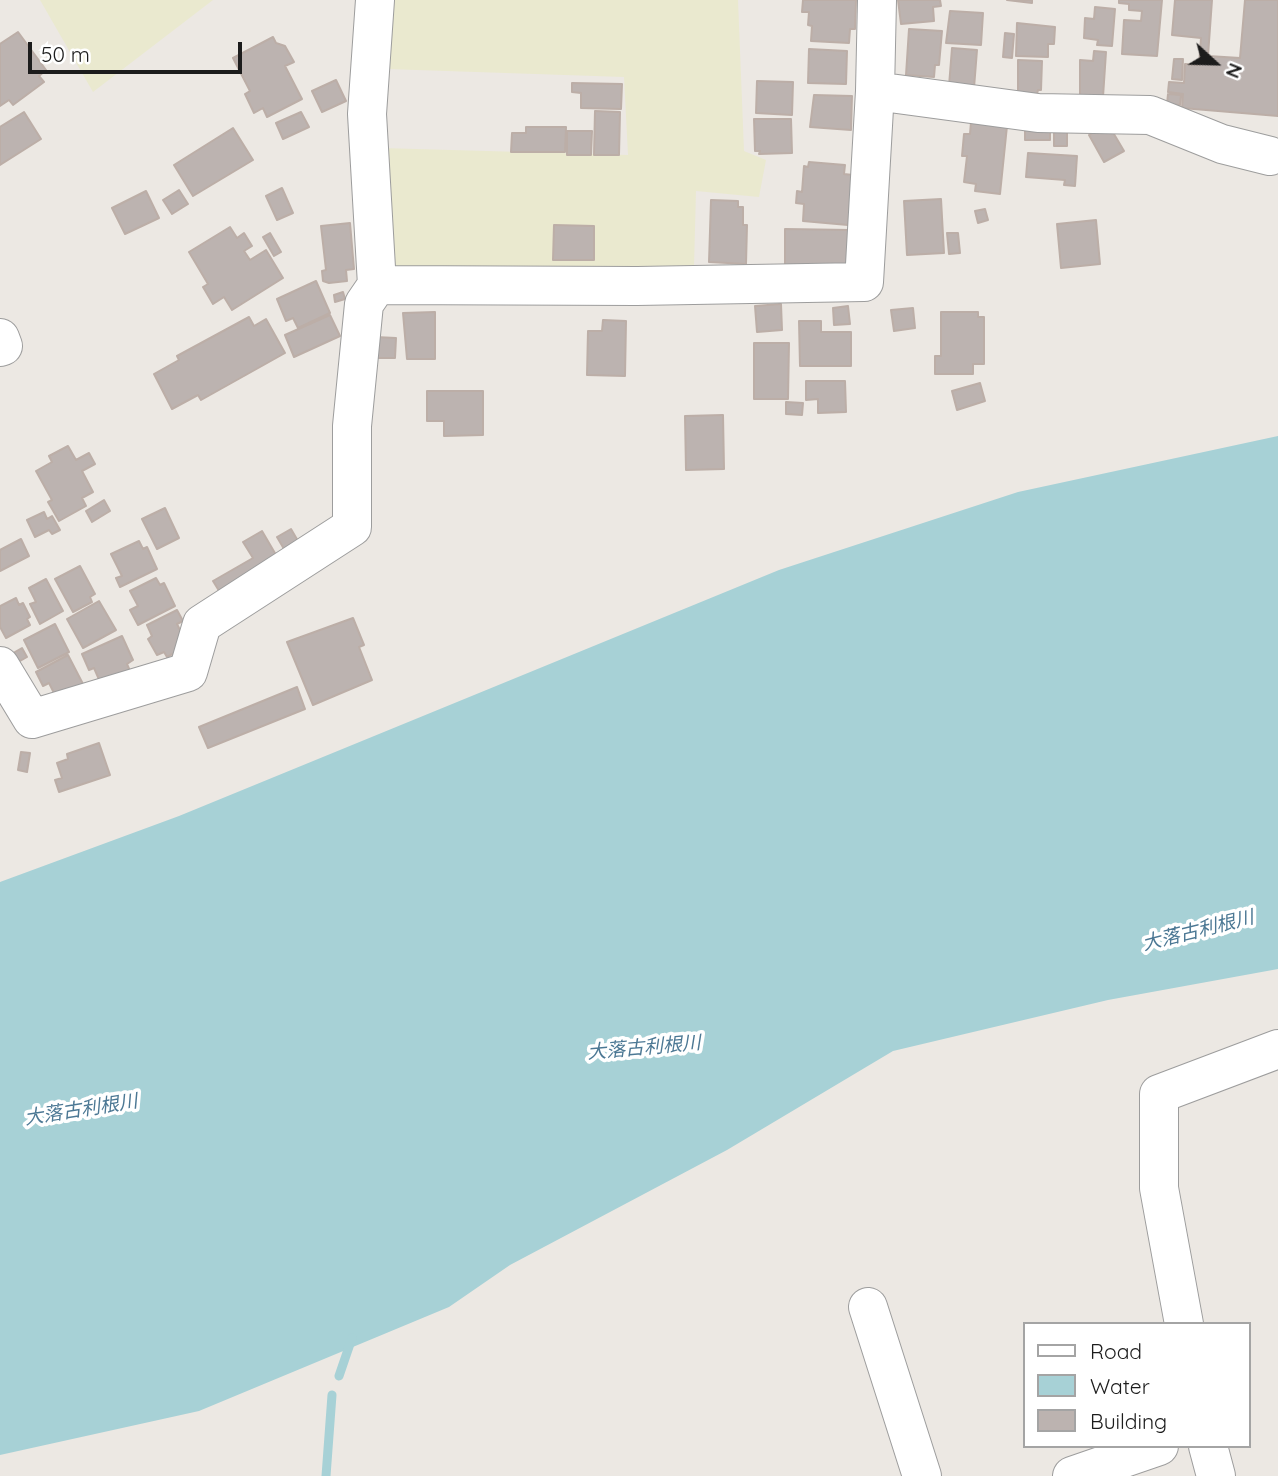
<!DOCTYPE html>
<html>
<head>
<meta charset="utf-8">
<style>
	body { margin:0 }
	#map { position:relative; width:1278px; height:1476px; overflow:hidden; background:#ece8e3; font-family:Quicksand,sans-serif }
	canvas { display:block }
	.legend { position:absolute; left:1023px; top:1322px; width:228px; height:126px; box-sizing:border-box; background:#fff; border:2px solid #a4a4a4; margin:0; padding:9px 12px; list-style:none; font-size:21px; color:#1c1c1c }
	.legend li { display:flex; align-items:center; gap:14px; height:35px }
	.legend b { width:35px; border:2px solid #a4a4a4 }
	.north { position:absolute; left:1180px; top:28px; width:70px; height:70px; -webkit-text-stroke:5px #fff; paint-order:stroke; rotate:112deg; font-size:19px; font-weight:700; line-height:28px; text-align:center; color:#1c1c1c }
	.north::after { content:''; display:block; margin:auto; width:24px; height:32px; background:#1c1c1c; clip-path:polygon(50% 0,100% 100%,50% 72%,0 100%) }
	.scale { position:absolute; left:28px; top:42px; width:214px; height:32px; box-sizing:border-box; border:4px solid #1c1c1c; border-top:0; padding-left:9px; font-size:21px; line-height:24px; white-space:nowrap; color:#1c1c1c; -webkit-text-stroke:5px #fff; paint-order:stroke }
</style>
</head>
<body>
<div id="map">
<canvas width="1278" height="1476"></canvas>
<ul class="legend">
<li><b style="height:9px;background:#fff"></b>Road</li>
<li><b style="height:19px;background:#a7d1d6"></b>Water</li>
<li><b style="height:19px;background:#bcb3b0"></b>Building</li>
</ul>
<div class="north">N</div>
<div class="scale">50 m</div>
</div>
<script>
const ctx = document.querySelector('canvas').getContext('2d');
ctx.lineJoin = 'round';
function fill(path, color) {
  ctx.fillStyle = color;
  ctx.fill(path, 'evenodd');
}
function strokePath(path, color, width, dash) {
  ctx.strokeStyle = color;
  ctx.lineWidth = width;
  ctx.lineCap = dash ? 'butt' : 'round';
  ctx.setLineDash(dash || []);
  ctx.stroke(path);
}
function write(font, color, halo, rows, align = 'center') {
  ctx.font = font + ' Quicksand,"Noto Sans JP",sans-serif';
  ctx.lineWidth = 7;
  ctx.setLineDash([]);
  ctx.textBaseline = 'middle';
  ctx.strokeStyle = halo;
  ctx.fillStyle = color;
  for (const [text, x, y, turn = 0] of rows) {
    ctx.save();
    ctx.translate(x, y);
    ctx.rotate((+turn || 0) * Math.PI / 180);
    ctx.textAlign = isNaN(turn) ? turn : align;
    if (halo) ctx.strokeText(text, 0, 0);
    ctx.fillText(text, 0, 0);
    ctx.restore();
  }
}
fill(new Path2D(`
	M40,0H213L93,92Z
	M392,0H738L744,151L766,160L759,197L696,191L694,267H393L381,148L628,155L624,77L387,69Z`), '#eae9cf');
fill(new Path2D(`
	M1278,436V969L1108,1000L893,1051L727,1150L510,1265L449,1307L199,1411L0,1455V882L179,816L779,570L1018,492Z`), '#a7d1d6');
strokePath(new Path2D(`
	M339,1376L352,1338
	M326,1476L332,1395`), '#a7d1d6', 9);
const building = new Path2D(`
	M803,0H856L855,29H850L849,43L811,41L812,26L808,25L809,12H802Z
	M898,0H940L941,6L933,7L934,21L901,24Z
	M1007,0H1032V3Z
	M1119,0H1162L1157,56L1122,54L1124,20L1141,21L1142,11L1129,10V4L1119,3Z
	M1175,0H1212L1208,56L1240,58L1245,0H1278V116L1182,108L1183,94L1168,92L1169,82L1184,83L1185,64L1199,65L1201,38L1172,35Z
	M1095,7L1115,9L1112,46L1097,45L1098,40L1084,38L1085,18L1094,19Z
	M950,11L983,13L981,45L946,43Z
	M1017,23L1055,27L1054,44H1048V57L1016,56Z
	M909,29L942,31L939,65H935L934,77L906,75Z
	M18,32L46,70L39,76L44,82L13,105L9,100L0,106V44Z
	M1005,33L1014,34L1012,58L1003,57Z
	M273,37L276,43L285,46L294,62L285,66L302,99L267,117L263,108L254,113L245,94L250,91L233,58Z
	M952,48L977,50L974,88L949,86Z
	M809,49L847,51L846,84L808,83Z
	M1094,51L1106,52L1103,97L1080,95V60L1093,61Z
	M1174,59H1183L1182,80L1172,79Z
	M1018,60L1042,61L1041,90H1038L1037,94H1018Z
	M336,80L346,101L322,112L312,91Z
	M757,81L793,82L792,115L756,113Z
	M572,83L622,84L621,109L581,108V93L572,92Z
	M1168,94L1181,95L1180,105L1167,104Z
	M814,95L852,96L851,130L810,127Z
	M595,111L620,112L619,155H594Z
	M24,112L41,139L0,165V127Z
	M301,112L309,127L283,139L276,123Z
	M754,119H791L792,153L759,154L760,151H755Z
	M971,122L1007,126L1000,194L975,191L976,184L964,182L967,156H962L964,134H970Z
	M1108,124L1124,151L1104,162L1089,135Z
	M1054,125H1067V146H1054Z
	M1025,126H1050V140H1025Z
	M526,127H566L565,152H511L512,133H526Z
	M233,128L253,160L193,196L174,165Z
	M567,131H592L591,155H567Z
	M1028,153L1077,156L1075,186L1064,185L1065,180L1026,177Z
	M809,162L845,165L844,174L853,175L848,225L803,221L804,204L796,203L797,191L802,192L804,166L808,167Z
	M282,188L293,213L277,220L266,196Z
	M179,190L188,204L172,214L163,200Z
	M146,191L159,218L125,234L112,208Z
	M941,199L944,253L907,255L904,201Z
	M711,200L738,201V207H743V225H747L746,264L709,262Z
	M985,209L988,220L978,223L975,211Z
	M1096,220L1100,264L1061,268L1057,224Z
	M350,223L354,269L346,270L347,281L329,283L323,281L322,271L326,270L321,226Z
	M554,225L594,226V260H553Z
	M230,227L237,238L244,233L252,246L244,251L250,260L266,250L283,278L232,310L224,297L213,304L203,287L208,284L189,252Z
	M785,229L850,230L849,264L785,265Z
	M270,233L281,252L274,256L263,237Z
	M947,233H958L960,253L949,254Z
	M316,281L330,313L298,328L293,318L286,321L277,299Z
	M343,292L345,299L335,302L334,295Z
	M781,304L782,330L757,332L755,306Z
	M848,306L850,324L834,325L833,308Z
	M913,308L915,328L894,331L891,310Z
	M435,312V359H407L403,313Z
	M941,312H978V317H984V364H973V374H935V356H941Z
	M330,315L340,336L294,357L285,335Z
	M249,317L254,326L266,319L285,353L201,400L198,395L172,409L154,374L179,360L177,356Z
	M603,320L626,321L625,376L587,375L588,331H602Z
	M799,321H821V332H851V366H800Z
	M375,337L396,338L395,358H375Z
	M754,343H789L788,399H754Z
	M806,381H845L846,412L818,413V399L806,400Z
	M980,383L985,401L957,410L952,391Z
	M427,391H483V435L444,436V421H427Z
	M786,402L803,403L802,415L786,414Z
	M723,415L724,469L686,470L685,416Z
	M68,446L76,460L89,453L95,464L82,471L93,492L82,498L86,506L59,521L48,502L52,500L36,471L52,462L49,456Z
	M104,500L110,511L92,522L86,511Z
	M165,508L179,538L157,549L142,519Z
	M44,512L47,519L52,516L60,530L52,534L49,530L35,537L27,520Z
	M291,529L298,541L284,549L277,537Z
	M262,531L279,560L221,594L213,581L253,558L243,542Z
	M21,539L29,556L0,571V550Z
	M139,541L143,549L147,547L157,569L120,587L116,578L122,576L111,554Z
	M80,566L95,594L90,597L92,602L73,612L55,579Z
	M156,578L160,585L164,583L175,606L138,625L130,610L138,606L130,591Z
	M46,579L63,611L40,624L30,604L36,602L29,588Z
	M16,598L19,605L23,603L30,617L27,619L30,625L6,638L0,627V606Z
	M99,601L116,630L83,648L67,619Z
	M177,610L183,621L177,624L188,646L167,657L164,652L157,655L148,639L152,636L147,625Z
	M353,618L364,645L359,647L372,680L313,705L287,642Z
	M55,624L69,652L38,668L24,640Z
	M122,636L133,660L127,664L130,671L101,684L94,668L89,670L82,654Z
	M22,648L27,657L13,665L8,656Z
	M68,655L83,684L56,697L49,683L43,686L36,672Z
	M297,687L305,709L208,748L199,727Z
	M99,743L110,775L59,792L55,780L62,778L57,763L68,759L67,754Z
	M21,752L30,753L27,772L18,770Z`);
fill(building, '#bcb3b0');
strokePath(building, '#bcaea7', 2);
const minor = new Path2D(`
	M875,91L1038,113L1150,115L1222,144L1270,156
	M377,285L637,286L864,282L875,91L877,0
	M0,338L3,346L0,347
	M0,666L32,719L188,672L202,624L352,527V426L364,304L377,285L367,114L375,0
	M868,1307L922,1476
	M1184,1324L1159,1188V1094L1278,1049
	M1208,1446L1216,1476
	M1072,1476L1159,1446`);
strokePath(minor, '#9d9d9d', 40);
strokePath(minor, '#fff', 38);
write('italic 19px', '#4c7894', '#fff', [
	["大落古利根川",1198,931,-14],
	["大落古利根川",644,1048,-5],
	["大落古利根川",81,1110,-9]
]);
</script>
</body>
</html>
